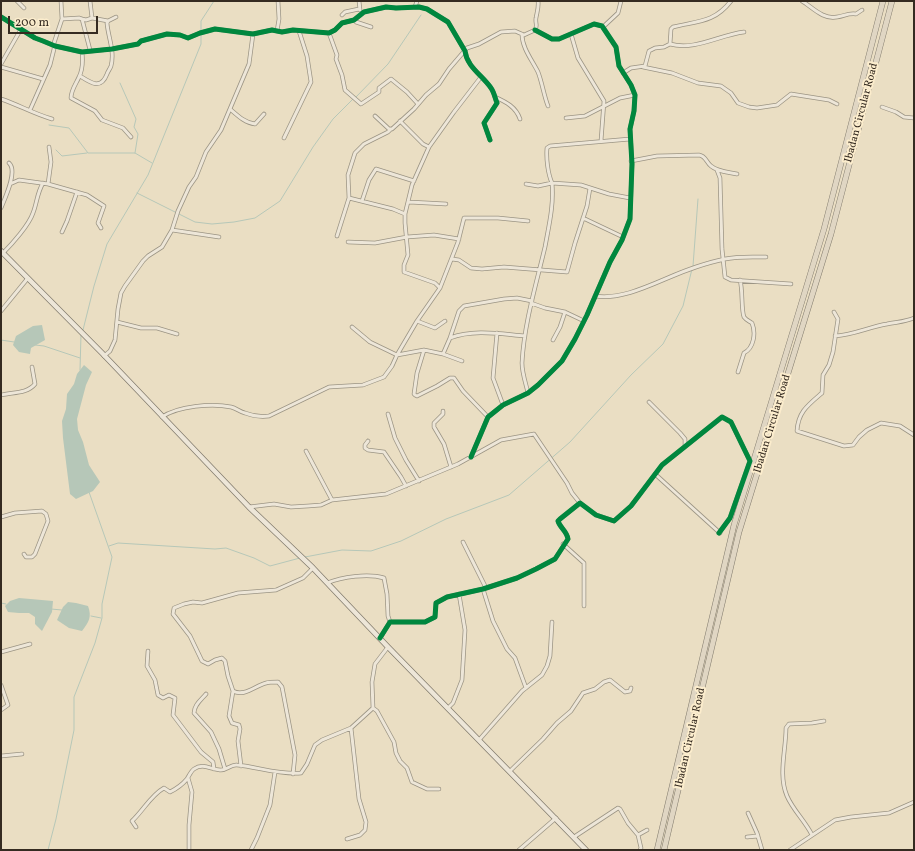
<!DOCTYPE html>
<html>
<head>
<meta charset="utf-8">
<style>
	body { margin:0 }
	#map { position:relative; width:915px; height:851px; overflow:hidden; background:#eadec3; font-family:Vollkorn,serif }
	canvas { display:block }
	.frame { position:absolute; inset:0; border:2px solid #352b21; pointer-events:none }
	.scale { position:absolute; left:8px; top:16px; width:90px; height:18px; box-sizing:border-box; border:2px solid #352b21; border-top:0; padding-left:5px; font-size:12px; line-height:14px; white-space:nowrap; color:#352b21; -webkit-text-stroke:3px #fcedcd; paint-order:stroke }
</style>
</head>
<body>
<div id="map">
<canvas width="915" height="851"></canvas>
<div class="frame"></div>
<div class="scale">200 m</div>
</div>
<script>
const ctx = document.querySelector('canvas').getContext('2d');
ctx.lineJoin = 'round';
function fill(path, color) {
  ctx.fillStyle = color;
  ctx.fill(path, 'evenodd');
}
function strokePath(path, color, width, dash) {
  ctx.strokeStyle = color;
  ctx.lineWidth = width;
  ctx.lineCap = dash ? 'butt' : 'round';
  ctx.setLineDash(dash || []);
  ctx.stroke(path);
}
function write(font, color, halo, rows, align = 'center') {
  ctx.font = font + ' Vollkorn,serif';
  ctx.lineWidth = 4;
  ctx.setLineDash([]);
  ctx.textBaseline = 'middle';
  ctx.strokeStyle = halo;
  ctx.fillStyle = color;
  for (const [text, x, y, turn = 0] of rows) {
    ctx.save();
    ctx.translate(x, y);
    ctx.rotate((+turn || 0) * Math.PI / 180);
    ctx.textAlign = isNaN(turn) ? turn : align;
    if (halo) ctx.strokeText(text, 0, 0);
    ctx.fillText(text, 0, 0);
    ctx.restore();
  }
}
fill(new Path2D(`
	M42,325L45,340L31,348L30,354L19,352L13,345L16,336L33,326Z
	M84,365L92,372L86,385L77,419L78,430L83,442L89,465L100,482L93,491L76,499L70,494L63,438L62,421L66,409L67,394L74,384L77,374Z
	M19,598L53,601L52,612L42,631L35,624V617L29,613H19L8,612L5,606L10,601Z
	M68,602L76,603L88,606C92,617 89,622 82,631L69,628L57,620L63,607Z`), '#b6c7b8');
strokePath(new Path2D(`
	M201,31V21L214,1
	M120,83L136,119L134,127L138,134L135,153
	M356,97L388,64L421,15
	M49,125L69,128L88,153H135L152,163
	M56,150L62,156L87,153
	M137,193L195,222L212,224L234,222L255,218L280,201L313,147L333,119L353,99
	M693,266L698,199
	M83,330L94,286L107,244L148,175L201,44V34
	M1,340L14,342
	M35,345L44,346L80,358
	M80,370L81,335
	M109,546L118,543L215,549L226,548L254,558L270,566L300,558
	M305,557L342,550L371,551L401,541L446,519L509,495L570,442L631,375L663,344L683,306L692,269
	M1,603L6,604
	M51,609L62,610
	M91,616L101,618
	M48,850L56,819L74,730V697L95,643L102,618V604L112,557L89,492`), '#b6c7b8', 1);
const minor = new Path2D(`
	M17,1L24,8
	M90,1L92,18
	M359,1L360,10
	M802,1C812,7 823,20 837,17C845,16 847,13 856,14L862,10
	M415,7L417,1
	M342,15L345,12L359,9
	M1,17L35,38L43,41L55,46L82,52L112,49L138,44L141,41L167,34L180,35L188,38L200,33L215,29L253,34L272,30L282,32L293,30L329,33L335,30L342,23L354,20L364,12L386,7L396,8L419,7L427,9L448,22L465,51C467,67 482,75 491,88C494,92 495,98 497,103L484,123L490,140
	M62,19L79,18L82,19L90,50
	M82,19L86,20L92,18L108,21
	M354,20L356,22L371,27
	M603,27L618,13L621,1
	M277,31L279,19L278,1
	M329,33L337,55L336,59L342,75L345,90L361,104L379,92V88L391,79L407,92L418,104
	M522,34C522,48 532,60 538,72C542,82 544,96 548,106
	M571,34L578,58L604,101L601,141
	M670,44C695,51 719,35 744,32
	M82,52C83,61 83,69 79,77C76,84 71,90 71,98L95,111L102,120L123,128L131,137
	M1,64L21,29
	M1,67L43,79
	M643,67L672,73L698,83L721,86L731,93L738,103L749,107L757,108L777,105L791,94L829,100L837,104
	M623,73L631,68L645,66L649,51L655,48L664,47L670,44L671,29L673,27C697,21 714,23 731,1
	M80,76C91,83 101,90 107,74C108,71 110,69 111,66C115,51 108,37 107,23L108,21L116,17
	M495,97C506,102 516,107 520,119
	M1,99C19,105 34,114 52,119
	M882,107L896,112L904,117L914,118
	M230,109C237,115 245,123 255,124L264,114
	M30,110L50,65L54,49V43L62,19L61,1
	M375,116L389,129H392L414,109L426,95L439,84L449,69L467,48L479,44L501,32L515,31L524,35L535,30C538,26 535,23 536,18C537,12 539,7 538,1
	M566,118L585,116L620,98L635,95
	M400,121L423,144L429,147
	M284,138L311,82L307,56L299,31
	M631,161L657,156L699,155C706,156 706,162 711,166C718,172 728,172 737,174
	M717,170L720,178L722,249L725,277L731,280L791,284
	M10,184L19,180L48,184L87,195L104,206L98,223L101,228
	M48,184L51,162L49,147
	M526,184L538,186L552,183C548,174 546,159 547,148L550,146L630,139
	M349,198L393,209L405,214
	M362,201L369,180L376,169L414,181
	M409,202L446,204
	M1,208C5,198 18,171 9,163
	M583,218L623,237
	M172,230L219,237
	M62,232L67,221L77,192
	M337,236L349,198L348,175L355,153L364,144L388,132L391,129
	M348,242L375,243L407,237L434,235L459,239
	M3,253C12,244 29,225 33,213C37,203 37,193 43,183
	M452,259L459,260L471,268L482,269L504,267L567,272L575,243L587,206L590,188
	M440,288L435,283L404,272V265L408,255L405,223V214L412,185L429,147L454,112L481,77
	M595,296C628,301 664,277 696,267C705,264 715,261 725,259C738,256 753,257 766,257
	M531,303L545,308L565,312L584,321
	M1,311L28,278
	M834,312L838,319L833,352L829,365L823,375L822,393C808,405 798,412 797,431L844,446L853,445L859,437L867,430L881,423L900,426L914,435
	M417,321L435,328L445,321
	M117,322L141,328H157L177,334
	M497,333L493,378L503,405
	M835,336C853,335 869,327 887,324C896,322 905,322 914,318
	M450,338L459,311L464,306L504,299L517,298L532,301
	M553,340L560,327L565,312
	M424,350L417,373L414,394L415,395L417,396L437,386L450,378H454L463,391L488,417
	M443,354L462,361
	M397,355L417,321L440,288L458,242L464,218H498L528,221
	M397,355L424,350L443,354L450,338C474,329 500,334 525,336
	M104,356L110,351L115,340L118,309L121,293L125,286L143,261L148,256L162,247L172,230L178,211L189,187L196,177L206,152L221,130L249,64L253,34
	M738,372L744,353C754,348 756,333 752,323C749,321 746,320 744,317C741,310 743,290 740,280
	M528,393C526,384 522,373 522,363C524,324 536,285 545,247C549,225 554,205 552,183L581,185L609,194L630,198
	M1,395C12,392 27,394 35,384L32,367
	M649,402L680,433L685,439V446
	M443,411V414L434,423V427L444,444L451,467
	M388,414L395,438L406,460L419,481
	M162,417C178,406 212,403 231,407C236,408 240,412 245,413C253,416 262,417 269,416L329,387L363,385L384,377L392,366L397,355L370,342L352,327
	M368,441L365,445V448L368,450L384,452L401,477L406,486
	M306,451L332,500
	M471,457L488,417L503,405L528,393L538,385L562,361L575,339L587,315L610,262L622,240L630,219L632,164L630,129L634,111L635,95L631,85L619,66L616,47L602,26L594,24L559,39H552L535,30
	M655,474L720,533
	M249,507L274,504L291,507L308,506L321,505L332,500L386,494L458,464L501,440L534,434L567,483L572,493L580,503
	M1,517L15,513L42,511L46,514L48,521L35,554L32,557H26L24,554
	M463,542L486,588
	M563,544L584,563V606
	M327,583C342,577 368,573 384,578L387,594L388,616L390,622
	M483,589L493,621L507,649L515,658L526,688
	M380,638L390,622H425L435,617L436,603L447,597L483,589L517,578L536,569L555,559L568,539C567,531 560,528 558,521L560,519L580,503L596,515L614,521L631,506L662,465L722,417L731,422L750,461L730,518L719,533
	M148,651L147,666L155,680L158,695L163,698L169,695L175,698L173,715L201,752L213,762L214,769
	M1,652L30,644
	M1,685L8,705L1,710
	M233,691L229,716L232,723L239,725L240,729L238,741L241,766
	M206,694C201,700 194,705 194,713L211,732L219,749L225,769
	M373,708L377,711L394,742L396,753L400,761L407,768L412,782L427,789H439
	M448,708L453,703L462,680L465,630L459,594
	M479,740L522,691L542,675L547,666L550,656L552,622
	M1,756L22,754
	M510,771L543,739L557,723L571,711L583,693L595,689L604,682L610,680L625,692L630,691L631,688
	M293,774L295,755L282,687L278,682C274,682 269,682 266,683C255,686 244,697 233,691L228,676L225,661L222,658L215,660L208,664L202,661L190,636L173,614L174,608L184,604L193,602L202,603L238,593L276,590L303,578L313,568
	M188,778L192,792L189,825V850
	M748,813L757,833L762,850
	M136,827L132,821C143,811 151,795 164,788L170,792C176,789 182,785 187,779C189,776 191,771 194,769C203,763 210,769 220,770C226,771 231,764 237,765C258,767 279,775 301,773L307,764L315,745L322,740L351,728L373,708L372,682L375,664L388,647
	M638,835L641,848L640,850
	M812,835C805,821 793,810 787,796C778,775 786,750 786,728L789,724L812,723L824,721
	M574,837L618,808L620,809L628,823L638,835L647,830
	M747,837L758,836
	M347,839L360,835L365,830L366,822L359,799L351,728
	M251,850L257,838L270,805L275,772
	M519,850L556,818
	M790,850L835,820L851,817L889,813L914,802`);
const secondary = new Path2D(`
	M1,251L102,353L249,507L313,568L388,647L586,850`);
const trunk = new Path2D(`
	M657,850L734,525L824,229L883,1
	M664,850L739,532L831,234L892,1`);
strokePath(minor, '#9b9484', 4.5);
strokePath(secondary, '#837c6e', 6);
strokePath(trunk, '#837c6e', 6);
strokePath(minor, '#ede6d8', 3);
strokePath(secondary, '#ede6d8', 4.5);
strokePath(trunk, '#e0d6c3', 5);
strokePath(new Path2D(`
	M1,17L35,38L43,41L55,46L82,52L112,49L138,44L141,41L167,34L180,35L188,38L200,33L215,29L253,34L272,30L282,32L293,30L329,33L335,30L342,23L354,20L364,12L386,7L396,8L419,7L427,9L448,22L465,51C467,67 482,75 491,88C494,92 495,98 497,103L484,123L490,140
	M471,457L488,417L503,405L528,393L538,385L562,361L575,339L587,315L610,262L622,240L630,219L632,164L630,129L634,111L635,95L631,85L619,66L616,47L602,26L594,24L559,39H552L535,30
	M380,638L390,622H425L435,617L436,603L447,597L483,589L517,578L536,569L555,559L568,539C567,531 560,528 558,521L560,519L580,503L596,515L614,521L631,506L662,465L722,417L731,422L750,461L730,518L719,533`), '#00873e', 5);
write('11px', '#352b21', '#fcedcd', [
	["Ibadan Circular Road",862,113,-75],
	["Ibadan Circular Road",773,424,-73],
	["Ibadan Circular Road",691,738,-77]
]);
</script>
</body>
</html>
